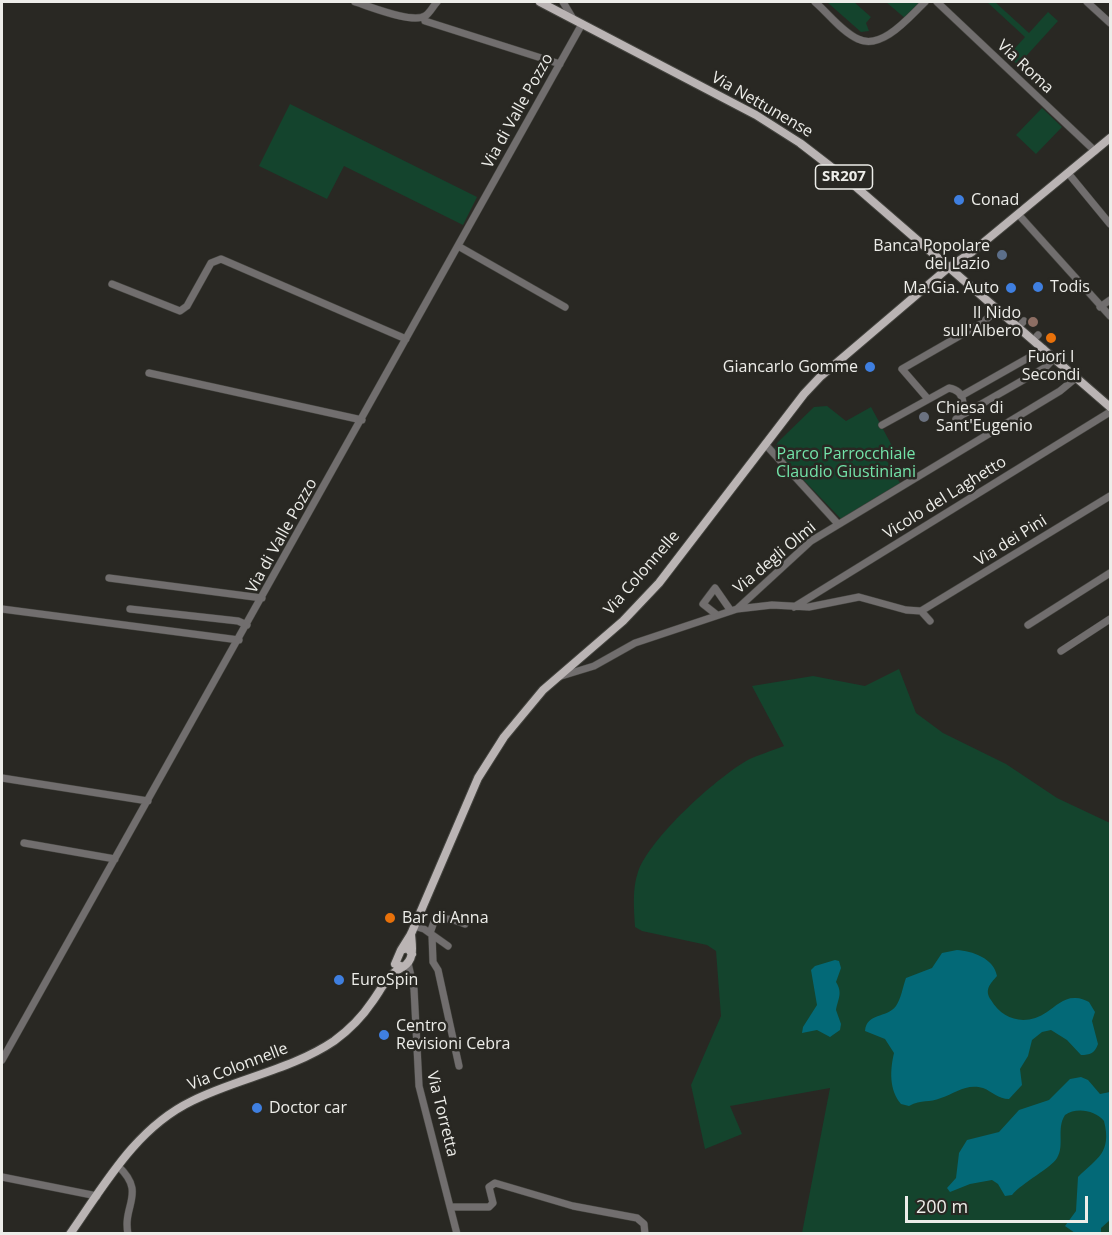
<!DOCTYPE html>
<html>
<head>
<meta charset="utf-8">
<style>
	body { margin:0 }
	#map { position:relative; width:1112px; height:1235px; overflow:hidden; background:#292823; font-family:"Open Sans",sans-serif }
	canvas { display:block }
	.frame { position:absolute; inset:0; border:3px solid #edede9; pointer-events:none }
	.scale { position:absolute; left:905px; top:1196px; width:183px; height:27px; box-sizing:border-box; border:3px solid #edede9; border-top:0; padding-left:8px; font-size:18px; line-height:21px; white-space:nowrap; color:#edede9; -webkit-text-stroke:4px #292823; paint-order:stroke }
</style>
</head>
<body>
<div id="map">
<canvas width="1112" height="1235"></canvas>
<div class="frame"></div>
<div class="scale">200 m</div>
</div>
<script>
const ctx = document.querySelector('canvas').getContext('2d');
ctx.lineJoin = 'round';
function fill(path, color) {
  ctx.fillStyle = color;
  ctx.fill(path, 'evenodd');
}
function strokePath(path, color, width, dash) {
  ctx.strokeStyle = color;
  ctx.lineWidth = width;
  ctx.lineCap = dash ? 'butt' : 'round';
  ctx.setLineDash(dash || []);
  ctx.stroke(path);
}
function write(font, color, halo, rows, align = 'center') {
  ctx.font = font + ' "Open Sans",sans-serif';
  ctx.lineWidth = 5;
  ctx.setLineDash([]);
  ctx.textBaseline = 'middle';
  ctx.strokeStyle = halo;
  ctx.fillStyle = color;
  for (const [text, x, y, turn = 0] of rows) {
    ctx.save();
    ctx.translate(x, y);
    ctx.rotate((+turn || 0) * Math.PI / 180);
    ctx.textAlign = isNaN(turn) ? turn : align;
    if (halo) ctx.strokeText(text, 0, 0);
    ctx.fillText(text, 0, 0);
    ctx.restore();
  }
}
fill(new Path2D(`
	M827,2H854L871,17L866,23L869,31L861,32Z
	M886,2H921L906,19Z
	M987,2H995L1029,33L1048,12L1058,21L1018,65L1008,56L1025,37Z
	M290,104L477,197L463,225L344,166L327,199L259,166Z
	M1042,108L1062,127L1036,154L1016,135Z
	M827,406L846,421L871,407L897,455L887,461L900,483L841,519L774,449L778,442L814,407Z
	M899,669L916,713L943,733L1006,764L1057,798L1110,823V1233H802L830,1088L730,1106L742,1134L705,1149L691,1085L721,1016L716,951L707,945L642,931L635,927C634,909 632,889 638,872C650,838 714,780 746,761C757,755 772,751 784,746L752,686L813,676L865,686Z`), '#14442d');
fill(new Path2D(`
	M957,950C972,951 994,958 997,976C990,984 984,990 991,1000C1003,1021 1027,1026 1047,1012C1056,1006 1064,997 1076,998C1080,998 1085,1000 1089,1002L1095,1012L1092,1021L1098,1044C1095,1053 1090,1055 1081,1055L1067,1040L1051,1030L1042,1032L1032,1040L1028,1056L1020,1069L1022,1085L1009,1099C998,1099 993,1092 983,1088C967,1083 955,1093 941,1098C929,1103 922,1099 909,1106L901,1104C889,1090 890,1070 894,1053L885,1039L865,1031C867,1012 886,1019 896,1006C901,999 903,986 906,978L932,968L942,953Z
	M835,960L839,961L841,968L836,982C843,993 838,999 836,1010L841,1024L840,1030L830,1037L817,1030L802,1033L803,1027L817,1005L811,970L815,966Z
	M1081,1077L1088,1080L1100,1094L1110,1092V1220L1101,1228V1233H1075L1065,1226L1076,1211L1078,1177C1097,1158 1112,1153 1104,1121C1095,1110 1076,1107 1065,1115C1056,1129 1065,1145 1057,1158C1051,1168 1023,1182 1012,1195L1005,1196L998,1184L992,1180L970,1184L950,1192L947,1188L956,1178L959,1153L967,1140L999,1132L1019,1110L1049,1100L1070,1079Z`), '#036977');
const minor = new Path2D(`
	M355,2C369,6 412,24 425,16C430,13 433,6 437,2
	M563,2L572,17
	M815,2C828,13 842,32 858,39C882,51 910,16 925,2
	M937,2L1095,151
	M1087,2L1110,23
	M425,21L560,64
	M1068,173L1110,224
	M1018,214L1110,316
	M458,246L565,307
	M112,284L180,311L187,306L211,263L221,259L406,339
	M1100,307L1110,300
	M1022,323L1024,321
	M1037,336L1038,335
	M149,373L362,420
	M961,396L1044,349
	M928,399L902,369L982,323L997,310
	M957,418L1046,367L1054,358
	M882,425L949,388C966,391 966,408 956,419
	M765,444L838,524
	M109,578L262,598
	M794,607L1110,412
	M2,609L239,640
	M130,609L238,621L247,625
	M737,609L811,541L1060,391L1077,377
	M921,611L930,621
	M717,615L703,604L715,588L731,611
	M1028,625L1110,573
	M1061,651L1110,619
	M558,677L594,666L635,643L737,609L772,605L809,607L859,597L906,610L921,611L1110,496
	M2,778L148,801
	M24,843L115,859
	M414,926L424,929L448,946
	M430,933L434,922C444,916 455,920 465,924
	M432,935L433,962L438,970L459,1066
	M408,963L414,989L419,1086L457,1234
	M2,1060L582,24
	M118,1166C147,1193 122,1205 128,1234
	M2,1177L97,1196
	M451,1207H489L493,1203L489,1187L495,1183L573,1206L637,1218L644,1224L645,1234`);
const major = new Path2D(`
	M540,2L756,115L800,143L848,180L1110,407
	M411,934C412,947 415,959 403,967L395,964L401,950L408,948L412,954
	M401,950L411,934L478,778L504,737L543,690L623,621L659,583L804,394L820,377L948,268L972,252L1110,138
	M70,1234C105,1184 136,1128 192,1101C238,1078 291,1070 334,1041C349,1030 362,1017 372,1002C381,990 387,975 401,968`);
strokePath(minor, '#44443f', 8);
strokePath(major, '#44443f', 10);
strokePath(minor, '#716e6e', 7);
strokePath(major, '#bab4b4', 8);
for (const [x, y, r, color] of [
	[959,200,6,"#3f7fe0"],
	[1002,255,6,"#5c6f8a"],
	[1038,287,6,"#3f7fe0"],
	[1011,288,6,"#3f7fe0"],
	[1033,322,6,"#8d6e63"],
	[1051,338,6,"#e8710a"],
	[870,367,6,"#3f7fe0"],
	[924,417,6,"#6b7280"],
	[390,918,6,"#e8710a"],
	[339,980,6,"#3f7fe0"],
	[384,1035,6,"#3f7fe0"],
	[257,1108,6,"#3f7fe0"]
]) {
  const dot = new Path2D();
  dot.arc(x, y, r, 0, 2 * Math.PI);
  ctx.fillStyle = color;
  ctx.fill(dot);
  strokePath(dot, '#292823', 2);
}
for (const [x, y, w] of [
	[844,177,57]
]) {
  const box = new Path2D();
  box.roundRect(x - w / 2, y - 12, w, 24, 4.5);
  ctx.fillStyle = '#292823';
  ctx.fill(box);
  strokePath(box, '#edede9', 1.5);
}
write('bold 15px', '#edede9', null, [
	["SR207",844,177]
]);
write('16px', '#edede9', '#292823', [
	["Via Roma",1025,67,43],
	["Via Nettunense",762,105,30],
	["Via di Valle Pozzo",518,111,-61],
	["Vicolo del Laghetto",945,498,-32],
	["Via di Valle Pozzo",282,536,-61],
	["Via dei Pini",1011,541,-32],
	["Via degli Olmi",775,558,-40],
	["Via Colonnelle",642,573,-49],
	["Via Colonnelle",238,1067,-21],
	["Via Torretta",442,1114,76]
]);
write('16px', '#edede9', '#292823', [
	["Conad",971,200],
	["Banca Popolare",990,246,"right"],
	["del Lazio",990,264,"right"],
	["Todis",1050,287],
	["Ma.Gia. Auto",999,288,"right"],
	["Il Nido",1021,313,"right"],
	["sull'Albero",1021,331,"right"],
	["Fuori I",1051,357,"center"],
	["Secondi",1051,375,"center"],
	["Giancarlo Gomme",858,367,"right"],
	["Chiesa di",936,408],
	["Sant'Eugenio",936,426],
	["Bar di Anna",402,918],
	["EuroSpin",351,980],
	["Centro",396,1026],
	["Revisioni Cebra",396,1044],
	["Doctor car",269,1108]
], 'left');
write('16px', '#73e3a9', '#292823', [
	["Parco Parrocchiale",846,454],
	["Claudio Giustiniani",846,472]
]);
</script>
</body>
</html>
